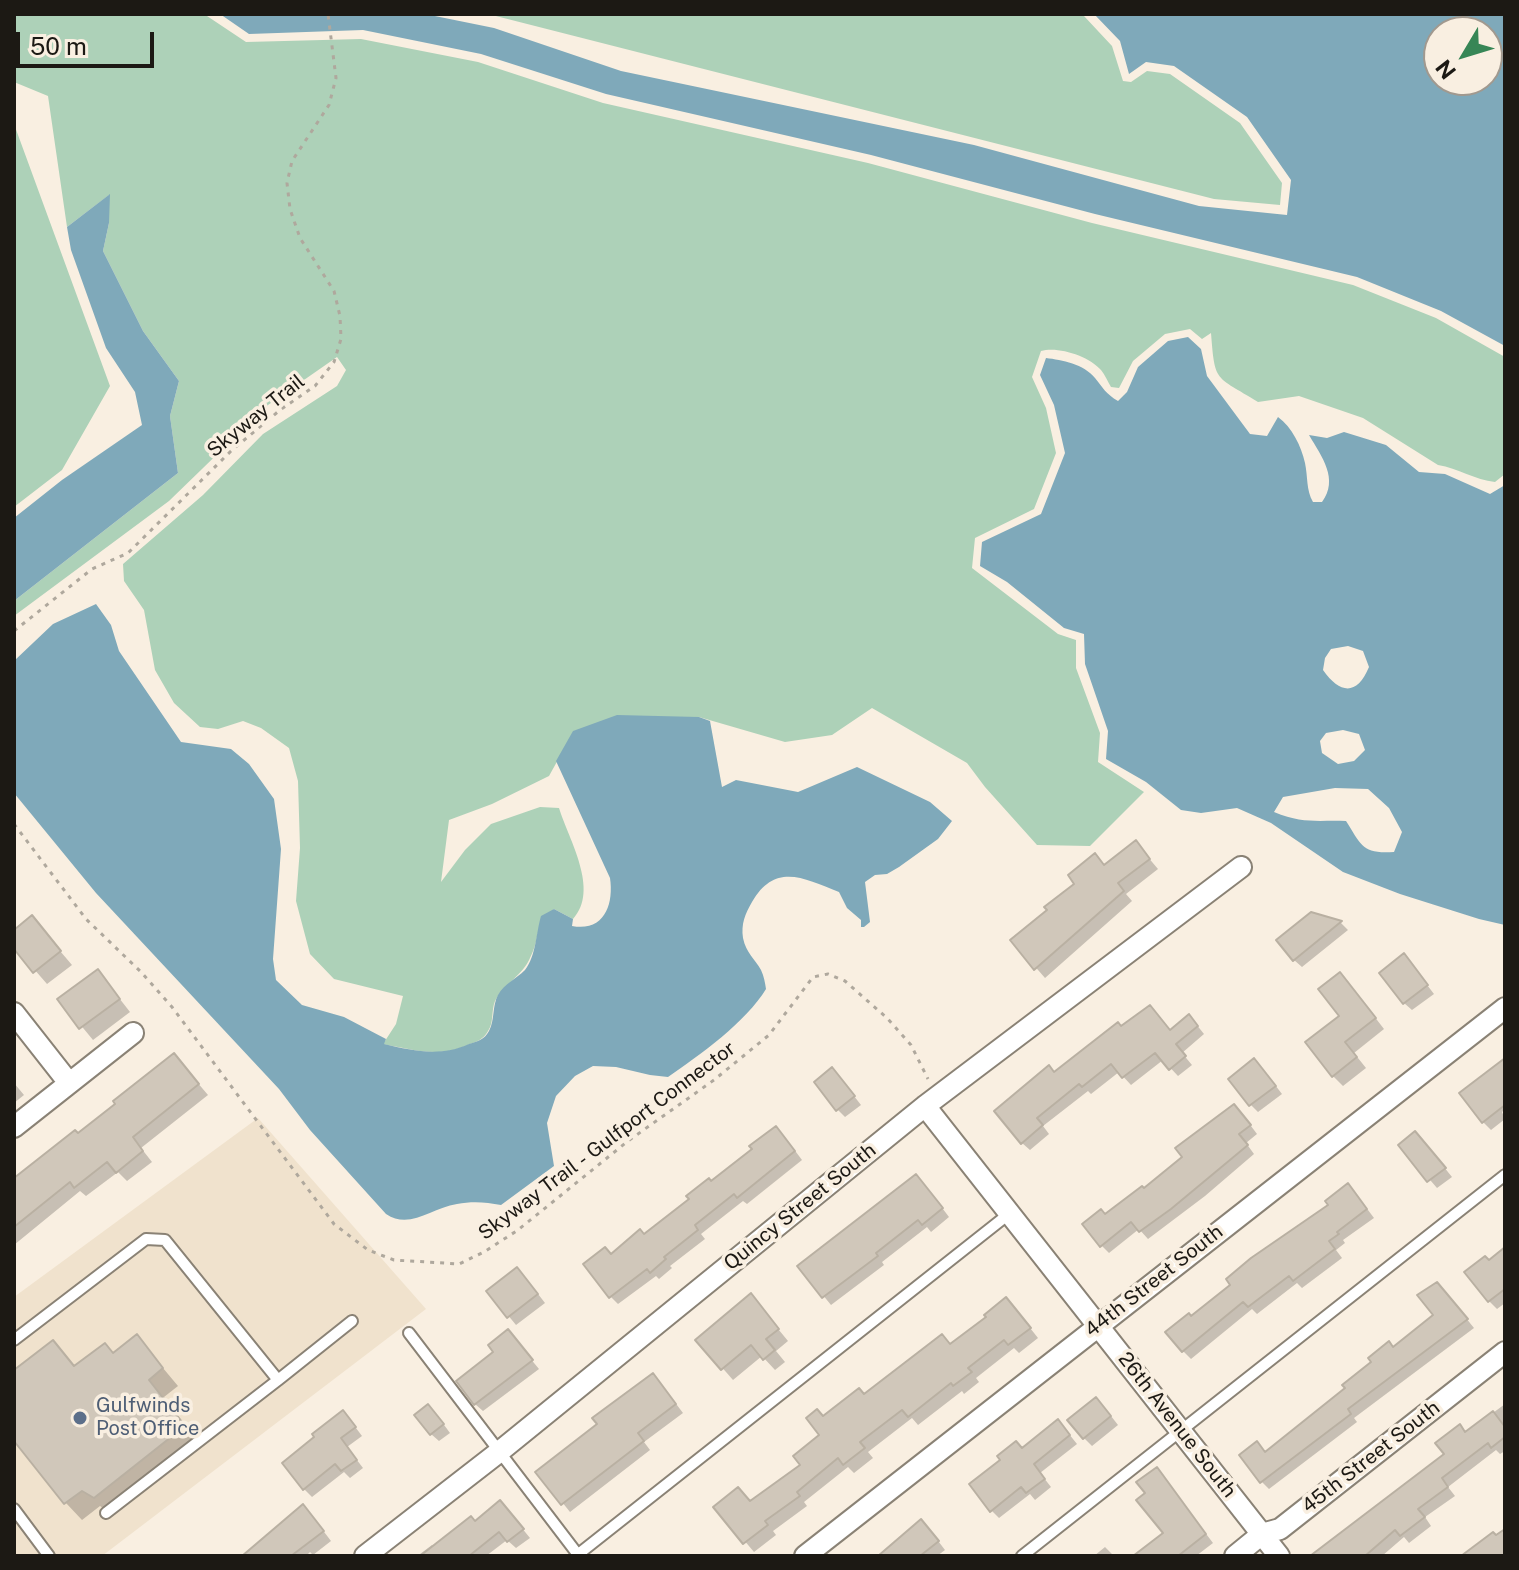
<!DOCTYPE html>
<html>
<head>
<meta charset="utf-8">
<style>
	body { margin:0 }
	#map { position:relative; width:1519px; height:1570px; overflow:hidden; background:#f9efe1; font-family:"Public Sans",sans-serif }
	canvas { display:block }
	.frame { position:absolute; inset:0; border:16px solid #1c1914; pointer-events:none }
	.north { position:absolute; left:1423px; top:16px; width:80px; height:80px; box-sizing:border-box; background:#f9efe1; border:2px solid #a1998f; border-radius:50%; rotate:232deg; font-size:22px; font-weight:700; line-height:32px; text-align:center; color:#1c1914 }
	.north::after { content:''; display:block; margin:auto; width:28px; height:36px; background:#378656; clip-path:polygon(50% 0,100% 100%,50% 72%,0 100%) }
	.scale { position:absolute; left:16px; top:32px; width:138px; height:36px; box-sizing:border-box; border:4px solid #1c1914; border-top:0; padding-left:10px; font-size:24px; line-height:28px; white-space:nowrap; color:#1c1914; -webkit-text-stroke:6px #f9efe1; paint-order:stroke }
</style>
</head>
<body>
<div id="map">
<canvas width="1519" height="1570"></canvas>
<div class="frame"></div>
<div class="north">N</div>
<div class="scale">50 m</div>
</div>
<script>
const ctx = document.querySelector('canvas').getContext('2d');
ctx.lineJoin = 'round';
function fill(path, color) {
  ctx.fillStyle = color;
  ctx.fill(path, 'evenodd');
}
function strokePath(path, color, width, dash) {
  ctx.strokeStyle = color;
  ctx.lineWidth = width;
  ctx.lineCap = dash ? 'butt' : 'round';
  ctx.setLineDash(dash || []);
  ctx.stroke(path);
}
function write(font, color, halo, rows, align = 'center') {
  ctx.font = font + ' "Public Sans",sans-serif';
  ctx.lineWidth = 7;
  ctx.setLineDash([]);
  ctx.textBaseline = 'middle';
  ctx.strokeStyle = halo;
  ctx.fillStyle = color;
  for (const [text, x, y, turn = 0] of rows) {
    ctx.save();
    ctx.translate(x, y);
    ctx.rotate((+turn || 0) * Math.PI / 180);
    ctx.textAlign = isNaN(turn) ? turn : align;
    if (halo) ctx.strokeText(text, 0, 0);
    ctx.fillText(text, 0, 0);
    ctx.restore();
  }
}
fill(new Path2D(`
	M258,1118L426,1309L102,1556H14V1297Z`), '#f0e2cd');
fill(new Path2D(`
	M14,14H204L246,42L361,39L478,62L603,103L868,163L1092,223L1353,285L1436,318L1505,357V474L1495,482C1475,480 1458,468 1438,465L1363,418L1299,396L1258,402C1215,375 1215,384 1211,333L1202,339L1190,329L1165,334L1133,361L1119,388L1111,387C1108,382 1105,375 1101,370C1089,356 1058,346 1041,351L1032,377L1046,408L1056,453L1034,509L975,538L972,568L1058,634L1076,640V668L1100,733L1098,762L1144,792L1090,846L1037,845L985,787L967,763L872,708L832,735L785,742L699,717L574,731L549,776L492,804L449,820L441,882L465,850L491,824L540,807L559,808C569,840 600,890 573,919L554,909C531,932 542,934 530,958C523,975 504,984 495,1001C491,1011 494,1022 488,1031C483,1040 477,1041 468,1045C439,1058 414,1050 383,1044L396,1024L403,996L334,979L310,954L296,901L300,848L298,781L289,748L261,728L243,721L218,729L200,727L174,703L155,670L144,610L124,581L123,564L203,495L263,434L337,386L346,370L337,357L268,405L169,501L14,616V601L178,473L170,416L179,381L143,331L103,251L109,223V195L67,227L48,96L14,82Z
	M488,14L1084,16L1112,46L1123,81L1131,82L1147,71L1170,74L1240,123L1282,183L1280,205L1214,199Z
	M14,124L110,386L62,470L14,507Z`), '#add1b8');
fill(new Path2D(`
	M220,14H425L494,28L621,71L974,145L1199,206L1287,215L1291,180L1247,117L1174,66L1146,62L1129,74L1120,41L1094,14H1505V346L1441,311L1357,277L1095,214L871,155L606,94L481,54L363,30L249,34ZM1439,32H1487V80H1439Z
	M110,194L109,223L103,251L143,331L179,381L170,416L178,473L14,601V518L62,480L142,425L135,392L106,348L71,250L67,227Z
	M1188,337L1201,349L1207,376L1250,434L1267,436L1278,417C1292,427 1301,446 1305,463C1308,477 1306,490 1313,502H1322C1339,479 1322,457 1309,435L1327,438L1344,432L1386,445L1419,472L1445,474L1490,494L1505,485V925L1479,919L1400,894L1343,872L1271,823L1237,808L1201,813L1181,810L1146,782L1106,759L1108,731L1085,664L1084,634L1064,628L1007,582L980,566L982,542L1041,514L1065,453L1054,405L1040,375L1046,358C1062,360 1084,364 1095,378C1103,388 1106,394 1118,401L1127,392L1138,367L1168,341ZM1348,646L1363,651L1369,667C1357,696 1340,694 1323,670L1325,658L1331,649ZM1343,730L1359,734L1365,750L1354,761L1338,764L1322,753L1320,741L1326,733ZM1335,788L1368,789L1389,808L1402,832L1394,852C1362,854 1362,846 1346,821C1316,820 1303,824 1274,812L1283,797Z
	M96,604L111,625L119,651L181,742L231,749L249,764L274,799L281,849L273,959L276,980L302,1005L344,1017L386,1039L384,1044C414,1051 440,1057 469,1044C478,1041 484,1040 489,1031C495,1020 492,1006 498,995C505,983 516,979 525,970C536,956 536,933 541,916L554,909L573,919L572,926C604,932 614,905 610,878L556,761L573,731L617,715L699,717L710,721L722,787L736,780L798,792L857,767L930,802L952,821L938,839L899,867L887,874L875,875L865,882L870,922L864,927H861V920L847,908L839,892C804,878 775,862 752,902C745,914 741,924 743,938C746,953 755,959 761,970C764,976 765,983 766,989C746,1022 700,1055 668,1077L650,1075L616,1067L593,1066L575,1076L556,1096L547,1123L554,1166L501,1205C486,1202 472,1201 457,1204C431,1208 410,1230 386,1214L310,1130L279,1089L96,893L14,793V661L53,624Z`), '#7fa9ba');
fill(new Path2D(`
	M1136,843L1158,869L1126,894L1132,901L1045,978L1012,940Z
	M1311,914L1341,923L1348,930L1302,967L1294,960Z
	M32,918L72,965L47,984L14,946V932Z
	M1411,964L1434,994L1412,1010L1404,1003Z
	M98,971L130,1012L93,1040L60,1000Z
	M1350,985L1384,1029L1354,1053L1366,1068L1343,1086L1333,1076L1342,1016Z
	M1196,1024L1204,1034L1182,1053L1192,1065L1178,1076L1163,1060L1131,1085L1119,1072L1091,1094L1088,1091L1043,1126L1049,1134L1030,1150L1022,1143L1055,1074L1122,1029L1170,1032Z
	M174,1055L208,1095L141,1148L152,1162L127,1181L118,1172L86,1196L80,1191L14,1245V1182L78,1136Z
	M1505,1061V1109L1502,1112L1505,1119L1491,1130L1483,1122Z
	M1262,1068L1282,1094L1258,1112L1251,1105Z
	M840,1078L861,1105L845,1117L837,1109Z
	M14,1083L24,1095L14,1103Z
	M1242,1114L1257,1134L1246,1143L1254,1154L1205,1196L1148,1239L1139,1229L1109,1253L1101,1245L1105,1216L1144,1190Z
	M784,1136L802,1160L747,1204L743,1201L701,1234L705,1239L670,1266L672,1268L659,1279L656,1276L618,1304L611,1297L612,1256L644,1236L712,1183Z
	M1423,1141L1452,1177L1437,1188L1400,1145Z
	M924,1184L949,1217L931,1232L927,1227L882,1262L884,1265L831,1305L800,1267Z
	M1356,1194L1374,1218L1343,1240L1345,1243L1336,1250L1342,1258L1302,1288L1297,1283L1257,1314L1252,1309L1191,1359L1183,1351L1191,1318L1331,1206Z
	M1505,1249V1303L1497,1309L1489,1301V1262Z
	M525,1277L545,1303L516,1325L489,1292Z
	M1445,1292L1474,1328L1354,1418L1357,1422L1269,1489L1262,1482L1266,1454L1436,1316Z
	M751,1296L788,1341L776,1351L785,1362L775,1370L762,1356L733,1380L698,1340Z
	M1015,1309L1038,1338L1019,1353L1014,1348L976,1378L979,1382L964,1394L962,1391L918,1425L912,1418L868,1452L873,1458L854,1473L848,1467L804,1502L807,1506L773,1531L776,1535L754,1552L716,1507L751,1503L803,1465L822,1435L823,1418Z
	M137,1337L178,1386L164,1397L200,1444L112,1514L100,1506L82,1520L66,1503L14,1438V1373L53,1343L76,1367L114,1355Z
	M515,1340L539,1369L483,1411L475,1404Z
	M661,1384L683,1413L644,1442L650,1450L570,1512L538,1472L599,1425Z
	M1505,1404V1451L1500,1454L1496,1450L1448,1487L1455,1496L1425,1517L1431,1526L1409,1543L1404,1537L1382,1556H1321L1447,1455L1466,1433Z
	M1104,1407L1118,1425L1092,1446L1084,1438Z
	M436,1414L450,1433L439,1441L431,1434Z
	M350,1420L362,1436L347,1447L363,1468L350,1478L344,1472L312,1497L304,1489Z
	M1065,1429L1077,1444L1040,1473L1051,1487L1035,1500L1030,1494L999,1518L991,1510L1022,1450Z
	M1157,1469L1213,1543L1196,1556H1136L1165,1534L1148,1493Z
	M508,1511L530,1538L516,1548L507,1540L486,1556L420,1554L432,1545L434,1547L475,1523Z
	M312,1516L331,1541L313,1555L310,1552L306,1556H245Z
	M929,1529L945,1550L937,1556H882Z
	M1105,1547L1114,1556H1094Z`), '#0003');
const building = new Path2D(`
	M1136,840L1150,859L1118,883L1124,891L1034,970L1010,940L1047,910L1044,907L1074,884L1068,875L1095,853L1104,865Z
	M1311,912L1342,921L1293,961L1276,940Z
	M32,915L61,951L33,973L14,949V930Z
	M1404,953L1428,985L1403,1004L1379,973Z
	M98,969L120,999L79,1029L57,999Z
	M1340,972L1376,1018L1345,1042L1357,1057L1332,1077L1305,1042L1339,1016L1318,989Z
	M1150,1005L1170,1030L1189,1014L1198,1026L1176,1044L1186,1056L1169,1070L1155,1053L1122,1078L1111,1064L1082,1087L1079,1084L1037,1118L1043,1125L1021,1144L994,1111L1049,1065L1054,1072L1118,1022L1121,1026Z
	M174,1053L199,1084L133,1137L143,1151L116,1173L107,1162L74,1188L70,1182L14,1227V1178L75,1130L78,1133L115,1104L113,1101Z
	M1254,1058L1276,1086L1249,1106L1228,1079Z
	M1505,1058V1105L1482,1123L1459,1093Z
	M832,1067L855,1096L836,1111L814,1082Z
	M1234,1104L1251,1125L1239,1134L1248,1145L1171,1209L1139,1232L1131,1222L1100,1247L1082,1224L1101,1209L1105,1214L1142,1186L1144,1188L1182,1157L1175,1148Z
	M776,1126L795,1151L737,1198L734,1194L695,1225L698,1230L664,1257L666,1259L650,1273L647,1269L609,1298L583,1264L605,1247L611,1254L640,1229L644,1234L689,1199L686,1196L709,1178L711,1181L752,1149L749,1146Z
	M1415,1131L1446,1168L1427,1182L1398,1145Z
	M916,1174L943,1208L922,1225L918,1220L876,1253L878,1256L822,1298L797,1266Z
	M1348,1183L1367,1209L1337,1232L1339,1234L1329,1241L1335,1249L1293,1281L1289,1276L1248,1307L1243,1302L1182,1352L1165,1332L1189,1313L1191,1316L1230,1285L1226,1279L1251,1258L1328,1205L1325,1201Z
	M1505,1247V1289L1488,1302L1464,1272L1485,1256L1489,1260Z
	M517,1267L538,1294L507,1318L486,1291Z
	M1437,1282L1468,1319L1348,1409L1351,1414L1260,1483L1239,1455L1257,1441L1265,1452L1345,1388L1342,1385L1371,1362L1368,1358L1389,1341L1393,1347L1433,1315L1417,1295Z
	M751,1293L779,1329L766,1339L775,1350L763,1360L751,1345L721,1370L695,1340Z
	M1006,1297L1031,1328L1008,1345L1004,1340L968,1368L972,1372L953,1386L951,1383L908,1417L902,1410L860,1442L865,1448L843,1465L838,1458L797,1492L800,1496L765,1521L768,1525L743,1544L713,1507L738,1487L750,1501L800,1465L793,1456L819,1435L806,1418L817,1409L823,1416L859,1388L864,1394L942,1334L950,1344L986,1317L984,1315Z
	M508,1329L533,1360L474,1405L456,1381L493,1352L488,1345Z
	M137,1334L163,1368L149,1380L185,1426L94,1498L82,1491L64,1504L14,1441V1370L53,1340L74,1366L105,1343L113,1353Z
	M653,1373L676,1404L638,1433L644,1441L561,1505L535,1472L597,1424L592,1418Z
	M1096,1397L1111,1416L1083,1439L1067,1420Z
	M428,1404L444,1424L430,1435L414,1415Z
	M343,1410L356,1427L341,1438L357,1460L341,1471L335,1464L303,1490L282,1463L314,1437L312,1434Z
	M1493,1411L1505,1427V1437L1491,1448L1488,1443L1442,1478L1448,1487L1418,1509L1425,1517L1400,1536L1395,1530L1365,1556H1310L1444,1454L1435,1443L1460,1424L1465,1432Z
	M1058,1419L1070,1435L1034,1464L1045,1479L1026,1493L1021,1487L990,1512L969,1484L1000,1460L997,1456L1016,1441L1022,1448Z
	M1157,1467L1206,1534L1178,1556H1133L1163,1533L1136,1500L1145,1493L1136,1482Z
	M500,1500L524,1529L507,1542L499,1532L469,1556H420L471,1516L475,1521Z
	M303,1504L324,1531L291,1556H242Z
	M921,1519L939,1541L920,1556H878Z
	M1505,1529V1556H1461L1493,1532L1496,1535Z`);
fill(building, '#d0c7ba');
strokePath(building, '#b9b0a2', 2);
const lane = new Path2D(`
	M409,1333L579,1556
	M14,1340L146,1239L165,1240L278,1380L106,1513
	M278,1380L352,1321
	M14,1509L49,1556
	M576,1556L1010,1213
	M1022,1556L1505,1175`);
const street = new Path2D(`
	M14,1013L69,1083
	M925,1106L1279,1556
	M14,1127L133,1033
	M365,1556L499,1452L925,1106L1241,867
	M805,1556L1505,1008
	M1235,1556L1262,1534L1280,1529L1505,1352`);
strokePath(lane, '#8a8275', 14);
strokePath(street, '#8a8275', 24);
strokePath(new Path2D(`
	M14,631L92,569L128,553L231,451L280,410L315,386L334,362L341,339L340,316L334,291L300,238L290,209L287,183L292,161L329,105L336,78L328,14
	M14,824L86,919L141,972L172,1007L334,1224L368,1250L394,1260L459,1264L484,1252L518,1230L628,1141L714,1080L769,1035L813,977L828,974L845,981L887,1018L911,1045L928,1079`), '#afa89d', 3, [4, 6]);
strokePath(lane, '#fff', 10);
strokePath(street, '#fff', 20);
for (const [x, y, r, color] of [
	[80,1418,8,"#5c6f8a"]
]) {
  const dot = new Path2D();
  dot.arc(x, y, r, 0, 2 * Math.PI);
  ctx.fillStyle = color;
  ctx.fill(dot);
  strokePath(dot, '#f9efe1', 3);
}
write('20px', '#1c1914', '#f9efe1', [
	["Skyway Trail",256,416,-39],
	["Skyway Trail - Gulfport Connector",607,1141,-37],
	["Quincy Street South",800,1207,-39],
	["44th Street South",1154,1281,-38],
	["26th Avenue South",1177,1425,52],
	["45th Street South",1371,1457,-38]
]);
write('20px', '#4e5e75', '#f9efe1', [
	["Gulfwinds",96,1406],
	["Post Office",96,1429]
], 'left');
</script>
</body>
</html>
